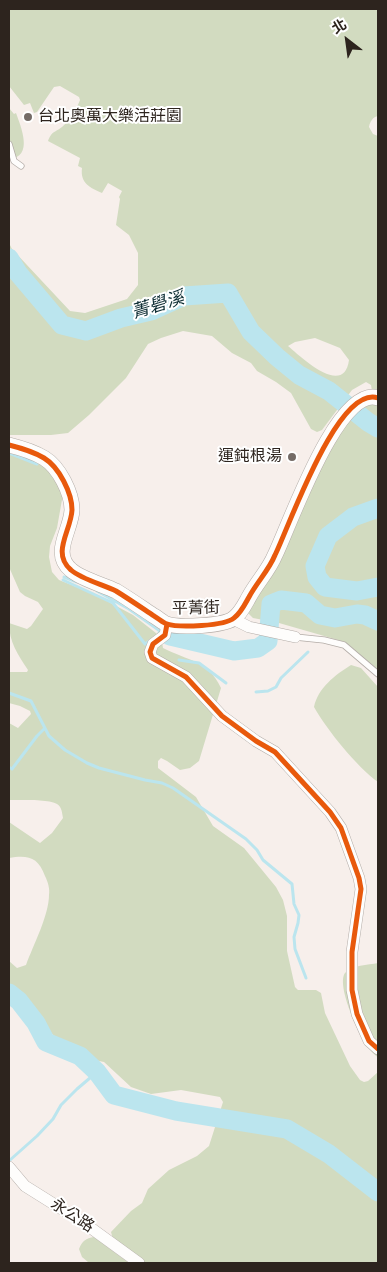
<!DOCTYPE html>
<html>
<head>
<meta charset="utf-8">
<style>
	body { margin:0 }
	#map { position:relative; width:387px; height:1272px; overflow:hidden; background:#f7efeb; font-family:"Sofia Sans Condensed","Noto Sans TC",sans-serif }
	canvas { display:block }
	.frame { position:absolute; inset:0; border:10px solid #2d241e; pointer-events:none }
	.north { position:absolute; left:322px; top:15px; width:50px; height:50px; -webkit-text-stroke:4px #fff; paint-order:stroke; rotate:330deg; font-size:14px; font-weight:700; line-height:20px; text-align:center; color:#2d241e }
	.north::after { content:''; display:block; margin:auto; width:18px; height:22px; background:#2d241e; clip-path:polygon(50% 0,100% 100%,50% 72%,0 100%) }
</style>
</head>
<body>
<div id="map">
<canvas width="387" height="1272"></canvas>
<div class="frame"></div>
<div class="north">北</div>
</div>
<script>
const ctx = document.querySelector('canvas').getContext('2d');
ctx.lineJoin = 'round';
function fill(path, color) {
  ctx.fillStyle = color;
  ctx.fill(path, 'evenodd');
}
function strokePath(path, color, width, dash) {
  ctx.strokeStyle = color;
  ctx.lineWidth = width;
  ctx.lineCap = dash ? 'butt' : 'round';
  ctx.setLineDash(dash || []);
  ctx.stroke(path);
}
function write(font, color, halo, rows, align = 'center') {
  ctx.font = font + ' "Sofia Sans Condensed","Noto Sans TC",sans-serif';
  ctx.lineWidth = 4;
  ctx.setLineDash([]);
  ctx.textBaseline = 'middle';
  ctx.strokeStyle = halo;
  ctx.fillStyle = color;
  for (const [text, x, y, turn = 0] of rows) {
    ctx.save();
    ctx.translate(x, y);
    ctx.rotate((+turn || 0) * Math.PI / 180);
    ctx.textAlign = isNaN(turn) ? turn : align;
    if (halo) ctx.strokeText(text, 0, 0);
    ctx.fillText(text, 0, 0);
    ctx.restore();
  }
}
fill(new Path2D(`
	M9,9H378V116C373,117 370,121 369,127L373,134L378,136V671L345,642L279,623L253,618L248,613L293,533L316,471L348,420L364,407L372,391L371,385L366,382L352,390L322,430L317,432L311,429L291,393L276,382L257,371L251,363L232,353L212,336L183,331L161,338L148,344L126,378L89,415L68,433L51,435H9V243L12,249L70,311L85,313L127,299L138,285V253L129,235L116,225L120,199L119,197L122,191L108,183L102,193C90,188 80,183 82,168L78,166L80,158L48,141C52,131 54,133 62,127C70,120 76,110 80,100L79,97L60,86L54,87L37,112L34,113L30,103L24,105L9,86ZM315,338L340,348L349,360C344,398 301,357 288,346L295,342Z
	M9,108L14,114L16,113C21,127 34,157 9,159Z
	M9,446L45,462L63,494L57,528L50,546L49,557L52,572L59,580L92,593L133,615L161,637L163,648C188,661 208,660 221,688L199,761L190,768L180,770L167,761L161,758L158,761V768L196,797L213,826L244,848L276,887L283,900L287,916V951L295,987L298,990H316L321,993L325,1013L350,1066L360,1080L364,1082L368,1081L378,1072V1263H142L113,1239L111,1232L131,1211L142,1203L148,1189L169,1170L197,1156L209,1146L223,1102L220,1097L181,1090L151,1094L131,1087L104,1062L89,1059L73,1052L58,1040L35,1016L16,1008L9,1002V961L17,968L26,965C33,946 49,915 49,895C50,889 48,882 45,876C38,857 28,855 9,858V822L40,843L52,833L63,818C62,813 62,807 57,804C51,799 18,800 9,800V723L18,728L31,714L30,711L20,706L9,703V672H27L28,670C18,655 9,642 9,623L27,629L31,626L43,609L38,602L25,596L20,592L9,567Z
	M351,665L361,668L378,687V782C357,767 327,730 314,707C318,688 335,675 351,665Z
	M378,963V1057C364,1050 335,986 345,973C352,965 368,965 378,963Z
	M94,1237L129,1263H87L88,1262L82,1257L79,1249C82,1241 86,1238 94,1237Z`), '#d2dbc0');
strokePath(new Path2D(`
	M9,453L37,464
	M64,577L77,582
	M63,580L113,603L145,644L151,640
	M97,591L129,609L160,631L158,635
	M179,660L199,663L226,683
	M256,692L268,691L276,687L281,678L308,652
	M9,693L31,701L49,736L65,750L87,763L99,768L145,780L162,783L173,788L246,839L257,850L263,860L292,884L294,904L299,915L298,923L294,937L295,949L306,978
	M9,767L10,768
	M12,769L37,736L45,728
	M10,1160L37,1136L53,1119L61,1105L77,1089L97,1072`), '#bbe5ee', 3);
strokePath(new Path2D(`
	M9,258L18,273L62,325L86,331L121,318L151,311L184,296L228,293L251,332L277,357L299,375L329,391L368,422L378,428
	M378,508L353,517L328,536L315,566L317,577L325,587L357,591L378,587
	M170,636L234,651L258,648L268,641L271,604L281,600L306,603L320,615L335,618L357,614L365,615L378,621
	M9,993L19,1001L36,1023L46,1042L80,1056L97,1072L114,1095L176,1111L287,1129L329,1154L378,1192`), '#bbe5ee', 19);
const lane = new Path2D(`
	M9,144L14,161L21,166
	M295,637L324,640L344,645L378,674`);
const street = new Path2D(`
	M233,619L249,627L295,637
	M167,624L165,635L153,644L150,652L152,658L186,677L222,716L256,741L275,752L330,812L341,828L359,878L361,889L352,952V990L357,1014L369,1041L378,1049
	M9,1167L25,1186L84,1223L139,1263`);
const secondary = new Path2D(`
	M9,445C21,448 34,452 44,458C59,467 72,493 72,510C71,531 51,553 71,570C81,579 104,585 116,591C129,599 142,608 154,616C158,618 163,623 167,624C179,628 225,626 234,618C241,613 245,604 249,597C257,582 269,570 275,555C289,527 338,384 378,398`);
strokePath(lane, '#b3aca7', 7);
strokePath(street, '#b3aca7', 12);
strokePath(secondary, '#b3aca7', 16);
strokePath(lane, '#fefdfc', 5.5);
strokePath(street, '#fefdfc', 11);
strokePath(secondary, '#fefdfc', 15);
strokePath(new Path2D(`
	M9,445C21,448 34,452 44,458C59,467 72,493 72,510C71,531 51,553 71,570C81,579 104,585 116,591C129,599 142,608 154,616C158,618 163,623 167,624C179,628 225,626 234,618C241,613 245,604 249,597C257,582 269,570 275,555C289,527 338,384 378,398
	M167,624L165,635L153,644L150,652L152,658L186,677L222,716L256,741L275,752L330,812L341,828L359,878L361,889L352,952V990L357,1014L369,1041L378,1049`), '#e8590c', 5);
for (const [x, y, r, color] of [
	[28,117,5,"#746b66"],
	[292,457,5,"#746b66"]
]) {
  const dot = new Path2D();
  dot.arc(x, y, r, 0, 2 * Math.PI);
  ctx.fillStyle = color;
  ctx.fill(dot);
  strokePath(dot, '#fff', 2);
}
write('16px', '#2d241e', '#fff', [
	["台北奧萬大樂活莊園",38,117],
	["運鈍根湯",282,457,"right"]
], 'left');
write('16px', '#2d241e', '#fff', [
	["平菁街",196,609,-1],
	["永公路",72,1216,33]
]);
write('italic 18px', '#0f2f35', '#fff', [
	["菁礐溪",158,306,-17]
]);
</script>
</body>
</html>
